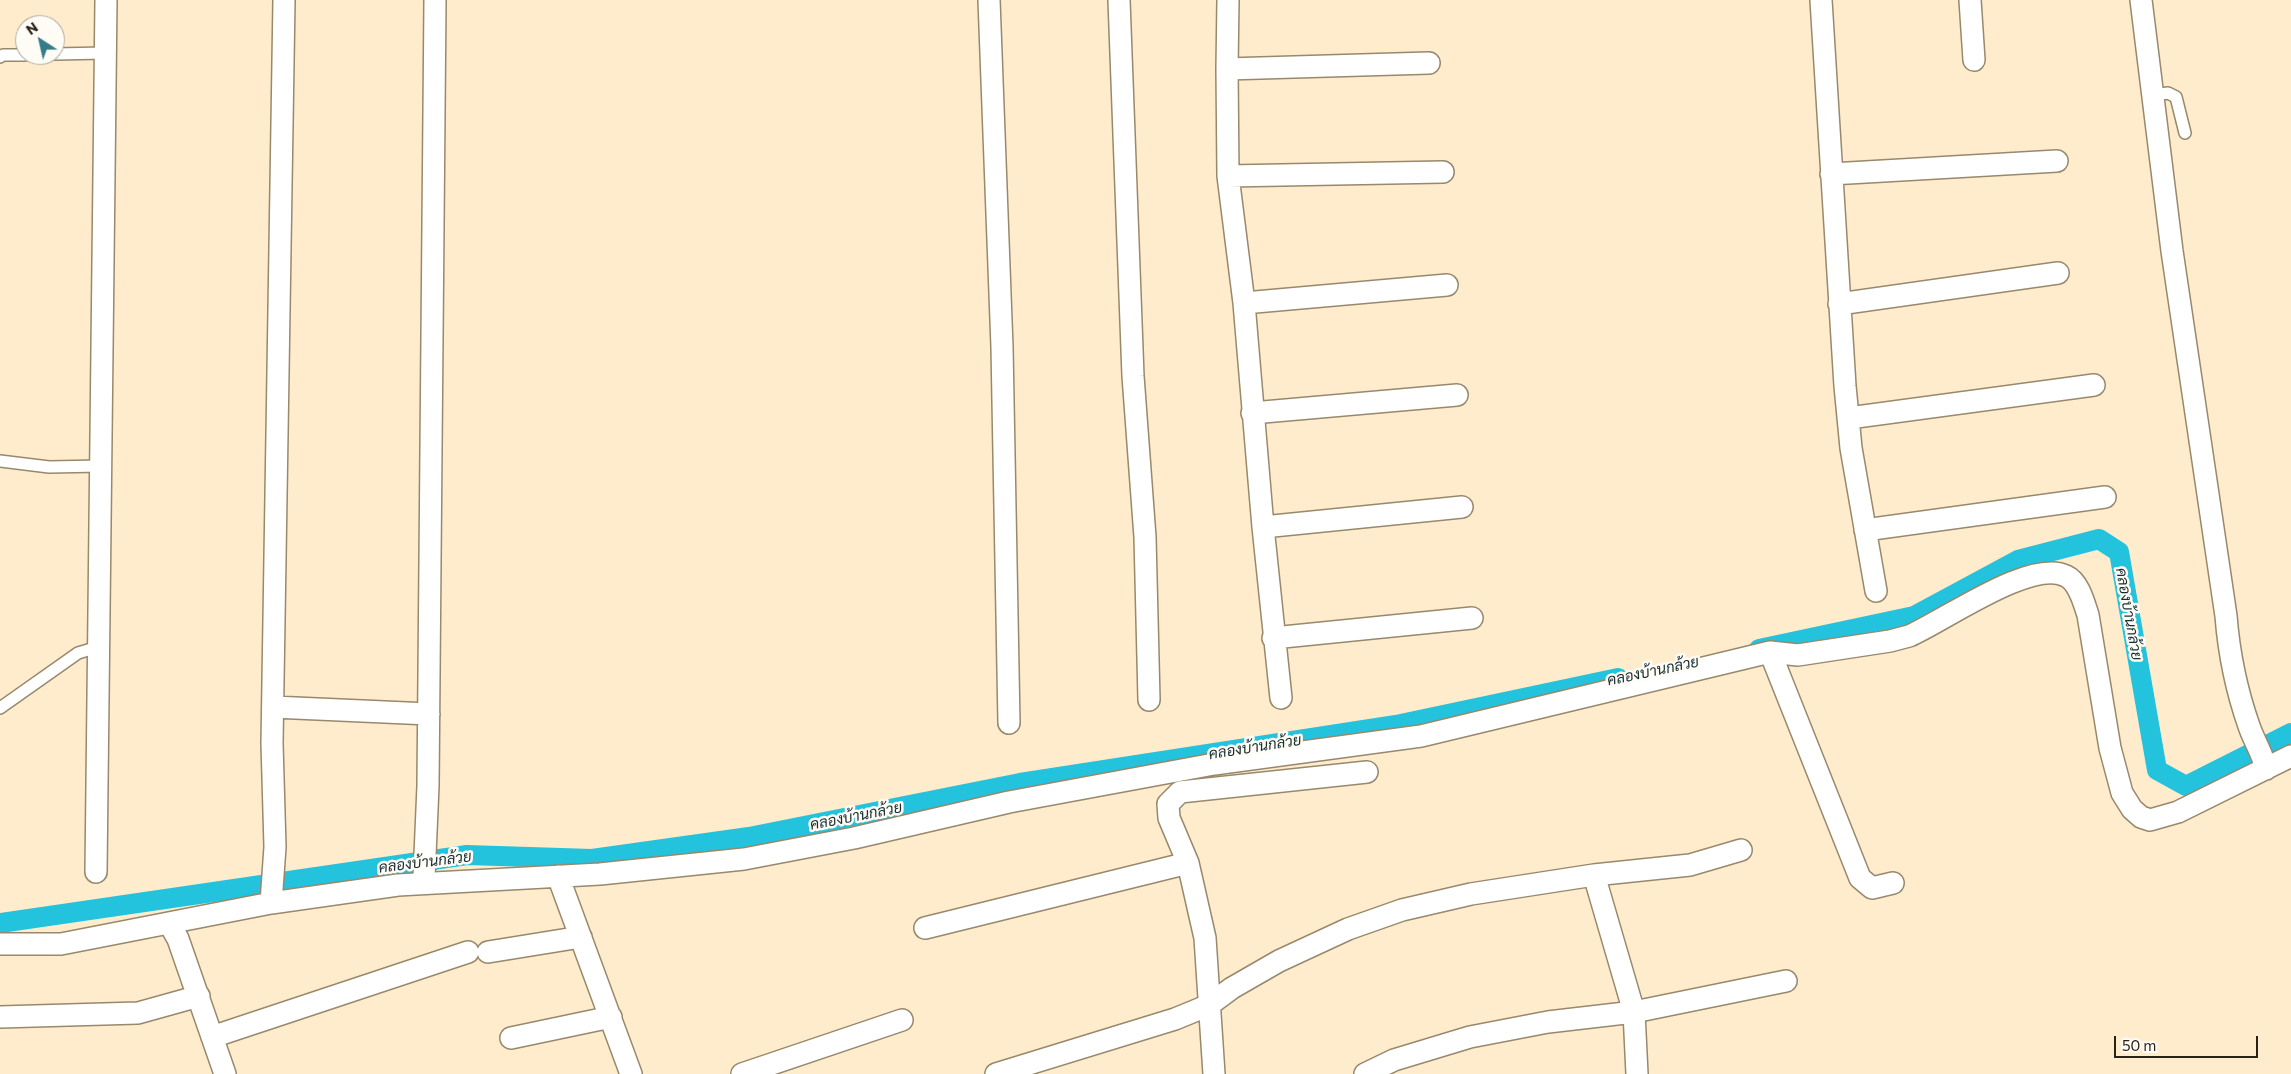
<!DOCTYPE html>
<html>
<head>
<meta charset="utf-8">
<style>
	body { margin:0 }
	#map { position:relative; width:2291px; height:1074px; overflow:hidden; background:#feeccd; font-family:Commissioner,sans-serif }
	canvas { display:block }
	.north { position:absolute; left:15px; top:15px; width:50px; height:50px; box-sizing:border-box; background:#fffbf5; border:1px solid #a9a49c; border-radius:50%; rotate:325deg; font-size:14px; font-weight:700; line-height:20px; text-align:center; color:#292217 }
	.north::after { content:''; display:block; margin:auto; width:18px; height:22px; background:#367b89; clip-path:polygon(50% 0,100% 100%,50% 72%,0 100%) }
	.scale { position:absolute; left:2114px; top:1036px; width:144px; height:22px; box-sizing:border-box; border:2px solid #292217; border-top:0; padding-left:6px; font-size:15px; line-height:18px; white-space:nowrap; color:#292217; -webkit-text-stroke:4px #fffbf5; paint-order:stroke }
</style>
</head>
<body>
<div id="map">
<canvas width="2291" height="1074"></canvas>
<div class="north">N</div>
<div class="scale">50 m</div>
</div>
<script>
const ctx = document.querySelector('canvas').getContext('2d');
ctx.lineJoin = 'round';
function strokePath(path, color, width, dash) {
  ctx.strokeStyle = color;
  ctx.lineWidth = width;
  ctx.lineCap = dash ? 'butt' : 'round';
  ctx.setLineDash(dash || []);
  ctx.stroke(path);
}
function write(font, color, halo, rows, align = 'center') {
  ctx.font = font + ' Commissioner,Sarabun,sans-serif';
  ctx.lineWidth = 5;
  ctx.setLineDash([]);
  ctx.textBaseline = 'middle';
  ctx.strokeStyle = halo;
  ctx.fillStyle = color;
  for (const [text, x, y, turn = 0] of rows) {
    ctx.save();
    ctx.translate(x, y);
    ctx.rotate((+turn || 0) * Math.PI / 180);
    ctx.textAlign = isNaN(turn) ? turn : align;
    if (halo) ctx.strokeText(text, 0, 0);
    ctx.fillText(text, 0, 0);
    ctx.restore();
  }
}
strokePath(new Path2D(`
	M1759,649L1914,616L2018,560L2099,539L2119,552L2157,770L2186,786L2291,733
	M0,923L467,855L592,859L749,837L1020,783L1396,725L1618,678`), '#23c3dd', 20);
const service = new Path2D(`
	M55,54L105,53
	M0,57L3,55H25
	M2154,95L2168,93L2176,97L2185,133
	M0,461L49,467L101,466
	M0,708L78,653L98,647`);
const minor = new Path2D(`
	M989,0L1002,347L1009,723
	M1119,0L1133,376L1145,537L1149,700
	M1228,0L1227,69L1228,176L1244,303L1263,527L1281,698
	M1821,0L1845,386L1851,448L1876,591
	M1970,0L1974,60
	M2141,0L2172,251L2226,616C2229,654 2236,689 2249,726C2254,741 2263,754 2266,769
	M1227,69L1429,63
	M1831,174L2057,161
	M1228,176L1443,172
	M1244,303L1447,285
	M1839,304L2058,273
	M1252,413L1457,395
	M1849,418L2094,385
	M1263,527L1462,507
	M1865,530L2105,497
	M1273,638L1472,618
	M1770,652L1860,878L1872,888L1893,883
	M273,707L429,714
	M96,872L106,0
	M1594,875L1634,1012L1637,1074
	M558,876L631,1074
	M417,884L424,878L428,786L435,0
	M271,903L275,847L272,743L284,0
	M169,923L178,939L225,1074
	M925,928L1188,863
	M0,944H61L271,903L398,885L600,874L744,859L854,838L1009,802L1214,764L1421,736L1770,652L1798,655L1890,641L1909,636C1944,621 2031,558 2066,576C2079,582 2084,603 2088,615L2110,748L2122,793L2132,809L2141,817L2150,820L2178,812L2291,756
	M488,952L581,937
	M0,1017L138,1013L199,996
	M212,1037L468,952
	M511,1038L611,1017
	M742,1074L902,1020
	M996,1074L1175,1019L1209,1005L1232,988L1279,961L1348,929L1402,910L1471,894L1594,875L1690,865L1741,850
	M1214,1074L1205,938L1188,863L1169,818L1168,804L1180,792L1367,772
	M1365,1074L1394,1060L1470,1037L1548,1022L1634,1012L1786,981`);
strokePath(service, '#98886c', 14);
strokePath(minor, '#98886c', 24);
strokePath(service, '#fff', 11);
strokePath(minor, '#fff', 21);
write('italic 15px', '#152d32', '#fffbf5', [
	["คลองบ้านกล้วย",2129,614,80],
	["คลองบ้านกล้วย",1653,671,-12],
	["คลองบ้านกล้วย",1255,747,-9],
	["คลองบ้านกล้วย",856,816,-11],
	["คลองบ้านกล้วย",425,862,-7]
]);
</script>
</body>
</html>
